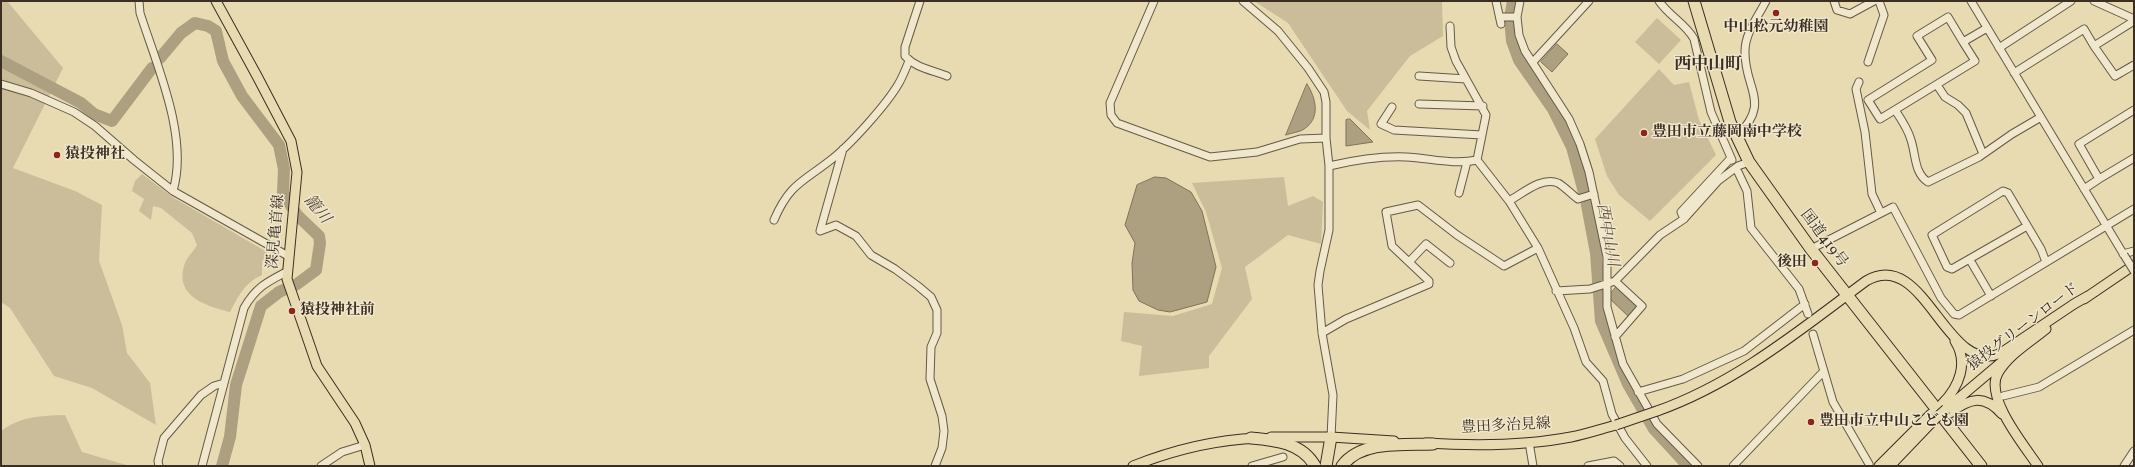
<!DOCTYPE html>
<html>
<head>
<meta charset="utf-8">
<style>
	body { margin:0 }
	#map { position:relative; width:2135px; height:467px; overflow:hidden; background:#e8dab1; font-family:Vollkorn,serif }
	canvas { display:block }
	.frame { position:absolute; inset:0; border:2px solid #3b2e22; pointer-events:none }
</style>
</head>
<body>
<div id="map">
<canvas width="2135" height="467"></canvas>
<div class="frame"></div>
</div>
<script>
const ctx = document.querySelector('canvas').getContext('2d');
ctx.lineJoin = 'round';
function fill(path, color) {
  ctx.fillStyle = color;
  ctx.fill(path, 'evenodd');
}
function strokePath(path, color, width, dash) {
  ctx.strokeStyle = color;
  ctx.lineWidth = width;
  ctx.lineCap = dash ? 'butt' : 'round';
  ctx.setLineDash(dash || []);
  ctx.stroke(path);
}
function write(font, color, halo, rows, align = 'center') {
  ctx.font = font + ' Vollkorn,"Noto Serif JP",serif';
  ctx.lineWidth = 3;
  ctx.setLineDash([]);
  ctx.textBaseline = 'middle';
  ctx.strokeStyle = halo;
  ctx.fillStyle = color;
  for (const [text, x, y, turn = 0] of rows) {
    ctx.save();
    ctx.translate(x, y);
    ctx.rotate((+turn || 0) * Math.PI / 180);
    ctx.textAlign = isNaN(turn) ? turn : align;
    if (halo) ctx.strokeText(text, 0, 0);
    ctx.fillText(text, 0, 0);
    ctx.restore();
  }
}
fill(new Path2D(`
	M1,1H7L63,68L13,168L75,191L102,205L99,261L122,325L127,353L150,383L156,425L92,388L54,376L10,308L1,302Z
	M1254,1H1442L1443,36L1410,56L1367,111L1370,130L1347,111L1288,23Z
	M1657,18L1681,40L1659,64L1635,42Z
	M1659,69L1674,85L1689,82L1699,120L1716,155L1650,221L1619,195L1607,176L1595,139Z
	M142,174L174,198L267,252L262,262V275C245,282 238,297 230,312C206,306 173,296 185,263C188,256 194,251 197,245L192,233L161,208L153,206L151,220L139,211L144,199L132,191L135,181Z
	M1284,177L1288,206L1313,196L1323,202L1321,244L1288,235L1245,267L1252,299L1209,356V368L1139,376L1142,346L1121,341L1124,312L1173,316L1212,304L1222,268L1206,212L1192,183Z
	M65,415L82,452L130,466H1V431C22,416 40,416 65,415Z`), '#cbbd99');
const water = new Path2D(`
	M1557,44L1568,54L1552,72L1541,62Z
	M1307,84C1316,98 1321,118 1304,129C1300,132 1291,133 1286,135Z
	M1350,119L1373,142L1346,146V120Z
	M1155,177L1166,178L1191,192L1202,211L1216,267L1207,302L1170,312L1158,310L1139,301L1133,290L1132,263L1135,243L1125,225L1137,185Z
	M1617,286L1639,306L1629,317L1608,297Z`);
fill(water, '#ada080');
strokePath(water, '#7f725a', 1);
strokePath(new Path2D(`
	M1513,1L1510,18L1512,41L1519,60L1553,109L1572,147L1586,200L1596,253L1601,321L1628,384L1654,429L1688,466
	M160,58L181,33L195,23L208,26L216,31L223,61L242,96L279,145L284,169L283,193L297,215L319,236L320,243L316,270L297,284L279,292L261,306L236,385L230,437L222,466
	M1,61L81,103L94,114L112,121L152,68`), '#ada080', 12);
const minor = new Path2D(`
	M139,1L140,13C157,66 189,137 173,191
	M920,1L905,47V56C916,68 932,70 947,76
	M1154,1L1110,103L1111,115L1117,123L1210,157L1257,152L1300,139L1326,138
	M1243,1L1278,31L1308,68L1324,92L1326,102V138L1329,166V230L1320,271L1318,285L1322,333L1333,395L1331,437
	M1496,1L1501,24
	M1520,1L1517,17L1519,35L1525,51L1569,119L1580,144L1589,172L1607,257V307L1623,364L1657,424L1698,466
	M1659,1C1669,16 1686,24 1694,39L1711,112L1732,160
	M1834,1L1837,10L1850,14L1874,1
	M1971,1L2124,255
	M2094,1L2134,19
	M1500,17H1517
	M1450,26L1451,47L1456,61L1486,115L1477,160
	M1963,42L1975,61L1880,119L1868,100L1932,60L1917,36L1948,17L1963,42L1987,28
	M2094,46L2115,76L2134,65
	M1999,48L2071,1
	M1533,62L1589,1
	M1868,62L1884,15L1879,1
	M2014,73L2084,29L2094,46L2134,21
	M1419,76L1466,79
	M1859,82L1856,89L1865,132L1872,194L1881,213
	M1,84L31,93L74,112L95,126L134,160L173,191L288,256
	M1937,85L1945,97L1958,105L1966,113L1983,154
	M1419,104L1483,106
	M1392,107L1381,124L1394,130L1482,135
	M1895,110C1901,119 1908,129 1911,140C1916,155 1914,173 1928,182L1979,157L2012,134L2041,117
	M2134,110L2079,144L2099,179L2134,158
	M1737,136C1772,102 1744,89 1745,51C1745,33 1758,17 1766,1
	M843,149L820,231L836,225L856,236L871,255L895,269L918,286L931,297L937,310V333L931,347L930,379L942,416L944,431L942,448L935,466
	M1329,166C1355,160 1380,156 1406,157C1430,158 1453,165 1477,160L1509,201L1538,248L1574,328L1586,362L1603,381L1612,414L1625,438L1647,466
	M1738,172L1747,191L1751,228L1799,289L1808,314
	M2084,189L2099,179
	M1459,193L1467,162
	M1509,201C1522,194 1542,176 1558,183C1565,187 1571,194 1578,199L1594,194
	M1684,219L1681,212L1731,158
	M774,220C790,183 803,182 832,159C851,144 887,104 899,83C903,76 906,68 909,61
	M2027,226L1952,269L1947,267L1932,235L2003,191L2008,193L2041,249L2046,262
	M1811,249L1893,207L1941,298L1954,314L1959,315L2134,209
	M2123,254L2134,251
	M1970,260L1991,296
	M1409,262L1426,244L1450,263
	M1556,291L1590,289L1615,281L1660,235L1684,219L1718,181L1738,166L1749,162
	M1322,333L1346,319L1429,284V281L1392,246L1386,212L1418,205L1457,235L1504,266L1538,248
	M1813,334L1833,402L1869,464
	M1615,337L1642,306L1615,281
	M1638,392L1683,379L1744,351L1805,304
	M2003,396L2039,387L2134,330
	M1529,442L1533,466
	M159,466L158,461L164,438L201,395L214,386L224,383
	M202,466L244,308C256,287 267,282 288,271
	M321,466L342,452L365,445
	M1252,466L1283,457
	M1588,466L1614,461L1620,466
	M1733,466L1823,372
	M2124,466L2134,451`);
const major = new Path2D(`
	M216,1L257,76L291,141L297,172L287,279L317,366L355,423L365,445L370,466
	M2084,299L2134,265
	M1942,404C1959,387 1969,363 1955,341
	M1946,409L2016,350
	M1657,411C1736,383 1800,330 1866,281C1925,246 1946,378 2001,353L2074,304L2088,296
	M1950,413C1970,398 1984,394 2002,414
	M1271,437H1331L1394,441
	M1426,443C1474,446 1524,446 1571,437C1586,434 1601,429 1616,425
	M1133,466C1173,450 1214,440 1258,438
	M1879,466L1931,414
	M1890,466L1935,419
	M2038,466C2024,445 1984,397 1998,373C2008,355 2030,342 2046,329`);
const highway = new Path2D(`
	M1694,1L1730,122L1749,162L1811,249L1981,466
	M1251,438C1276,440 1302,443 1315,466
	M1326,466L1331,437
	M1342,466C1361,440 1404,445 1433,444`);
strokePath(minor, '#665946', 9);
strokePath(major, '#3b2e22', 11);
strokePath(highway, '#3b2e22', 13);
strokePath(minor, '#f0e7cc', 7);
strokePath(major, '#e8dab1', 9);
strokePath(highway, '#e8dab1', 11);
const minorBridge = new Path2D(`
	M2124,255L2134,271`);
const majorBridge = new Path2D(`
	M1935,419L1946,409
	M1616,425L1657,411`);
strokePath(minorBridge, '#665946', 9, []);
strokePath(majorBridge, '#3b2e22', 11, []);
strokePath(minorBridge, '#f0e7cc', 7);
strokePath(majorBridge, '#e8dab1', 9);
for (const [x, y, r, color] of [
	[1776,13,4,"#8f2418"],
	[1644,133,4,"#8f2418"],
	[57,155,4,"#8f2418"],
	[1815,263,4,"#8f2418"],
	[292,311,4,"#8f2418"],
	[1811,422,4,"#8f2418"]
]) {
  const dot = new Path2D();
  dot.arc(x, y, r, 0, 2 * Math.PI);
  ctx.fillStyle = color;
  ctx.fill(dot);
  strokePath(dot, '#f0e7cc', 1.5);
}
write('bold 15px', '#3b2e22', '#f0e7cc', [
	["中山松元幼稚園",1776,28,"center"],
	["豊田市立藤岡南中学校",1652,133],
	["猿投神社",65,155],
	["後田",1807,263,"right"],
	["猿投神社前",300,311],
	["豊田市立中山こども園",1819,422]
], 'left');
write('15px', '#3b2e22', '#f0e7cc', [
	["深見亀首線",277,232,-85],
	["国道419号",1823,239,53],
	["猿投グリーンロード",2024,328,-37],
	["豊田多治見線",1506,427,-3]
]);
write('italic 16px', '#584a3a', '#f0e7cc', [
	["籠川",316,210,51],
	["西中山川",1606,235,80]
]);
write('bold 17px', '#3b2e22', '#f0e7cc', [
	["西中山町",1708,66]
]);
</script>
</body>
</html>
